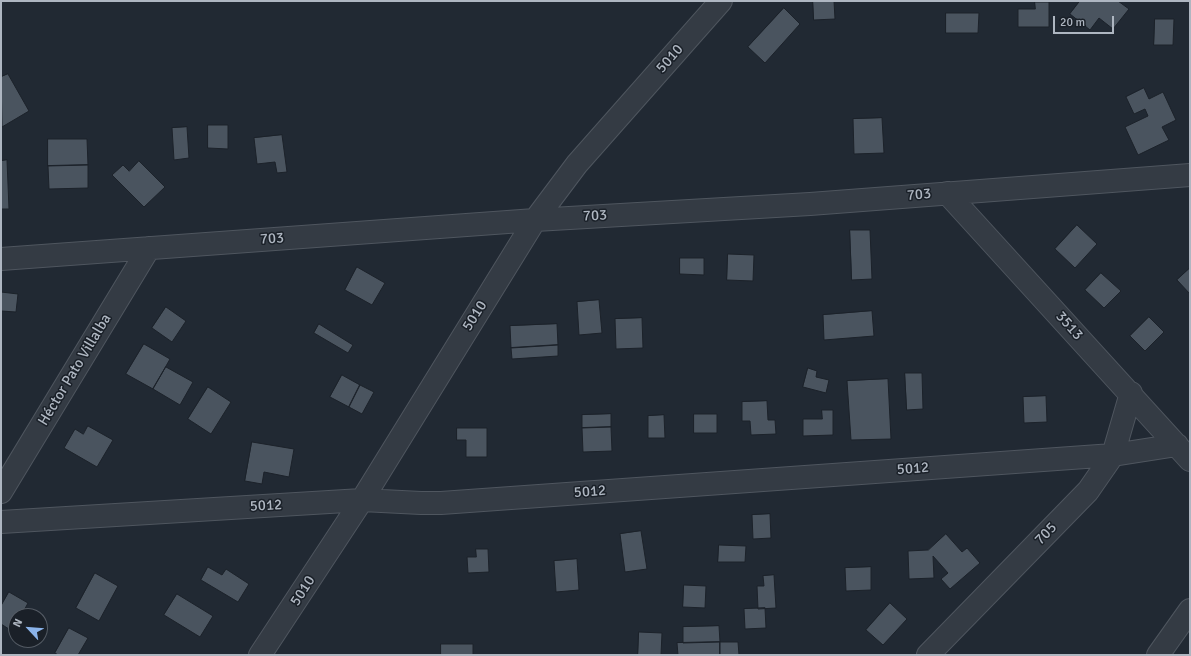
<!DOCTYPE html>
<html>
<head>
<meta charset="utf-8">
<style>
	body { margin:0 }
	#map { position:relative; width:1191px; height:656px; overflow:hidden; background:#212933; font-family:Signika,sans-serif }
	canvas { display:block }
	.frame { position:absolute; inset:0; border:2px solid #aeb6c1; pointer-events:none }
	.north { position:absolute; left:8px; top:608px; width:40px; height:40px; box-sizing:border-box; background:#1a2028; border:1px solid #555c65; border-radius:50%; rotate:296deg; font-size:11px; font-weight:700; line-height:16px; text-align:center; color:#aeb6c1 }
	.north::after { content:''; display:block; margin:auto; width:14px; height:18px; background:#8ab3ea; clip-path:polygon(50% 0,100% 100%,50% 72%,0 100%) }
	.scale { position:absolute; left:1053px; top:16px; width:61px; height:18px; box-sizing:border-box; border:2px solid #aeb6c1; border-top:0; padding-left:5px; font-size:12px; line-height:14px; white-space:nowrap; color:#aeb6c1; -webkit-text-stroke:3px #1a2028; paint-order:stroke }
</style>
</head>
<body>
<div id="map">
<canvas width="1191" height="656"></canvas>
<div class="frame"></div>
<div class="north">N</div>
<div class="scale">20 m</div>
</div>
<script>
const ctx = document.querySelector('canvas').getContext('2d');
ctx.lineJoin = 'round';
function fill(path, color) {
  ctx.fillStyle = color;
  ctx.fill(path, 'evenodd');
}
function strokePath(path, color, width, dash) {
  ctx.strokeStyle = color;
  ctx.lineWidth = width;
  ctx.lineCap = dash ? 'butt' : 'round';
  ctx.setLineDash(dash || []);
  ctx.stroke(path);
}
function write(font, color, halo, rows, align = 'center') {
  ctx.font = font + ' Signika,sans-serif';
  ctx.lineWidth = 3;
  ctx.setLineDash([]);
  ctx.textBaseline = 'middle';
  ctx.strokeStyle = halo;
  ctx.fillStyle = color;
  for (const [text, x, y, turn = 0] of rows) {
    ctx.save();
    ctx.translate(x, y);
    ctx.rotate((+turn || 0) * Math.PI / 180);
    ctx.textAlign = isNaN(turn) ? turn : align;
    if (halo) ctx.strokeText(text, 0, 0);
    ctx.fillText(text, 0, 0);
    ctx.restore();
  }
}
const building = new Path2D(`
	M813,1H834L835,19L814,20Z
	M1080,1H1118L1129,9L1113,29L1099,18L1090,30L1070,14Z
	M1035,2H1049V27H1018V9H1035Z
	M784,8L800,24L765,63L748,47Z
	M946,13H979L978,33H946Z
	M1155,19H1174L1173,45H1154Z
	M8,74L29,111L2,127L1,77Z
	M1144,88L1149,99L1163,92L1176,120L1162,127L1169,140L1138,155L1125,127L1148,116L1145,109L1134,114L1126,97Z
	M882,118L884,153L854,154L853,119Z
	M208,125H228V149L208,148Z
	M187,127L189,158L174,160L172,128Z
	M282,135L287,172L277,173L275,162L257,164L254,138Z
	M48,139H87L88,165L48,166Z
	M7,160L9,209H1V161Z
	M139,161L165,187L144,207L112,175L123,165L129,171Z
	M88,165V188L49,189L48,166Z
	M1077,225L1097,244L1075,268L1055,249Z
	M850,230H870L872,279L852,280Z
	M728,254L754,255L753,281L727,280Z
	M680,258H704V275L680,274Z
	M357,267L385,283L372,305L345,290Z
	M1190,268V294L1177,280Z
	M1101,273L1121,291L1104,308L1085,290Z
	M1,292L18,294L16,312L1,311Z
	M599,300L602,333L579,335L577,302Z
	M166,307L186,321L172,342L152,328Z
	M872,311L874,336L824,340L823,315Z
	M1149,317L1164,332L1145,351L1130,336Z
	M642,318L643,348L616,349L615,319Z
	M319,324L353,345L348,353L314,333Z
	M557,324L558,345L511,348L510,326Z
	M144,344L170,359L153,389L126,374Z
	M558,345V356L512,359L511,348Z
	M166,367L193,382L180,405L153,389Z
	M808,368L817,371L816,377L829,380L826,393L803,387Z
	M905,373H922L923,409L907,410Z
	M342,375L360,385L349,407L330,397Z
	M888,379L891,439L851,440L847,381Z
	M360,385L374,392L362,414L349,407Z
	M208,387L231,402L211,434L188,419Z
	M1046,396L1047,422L1024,423L1023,397Z
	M767,401L768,420H775L776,434L751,435L750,421H742V402Z
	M822,410H833V435L803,436V419H822Z
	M611,414V427L582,428V415Z
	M694,414H717V433H694Z
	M664,415L665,438H648V416Z
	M88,426L113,440L97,467L64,448L75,429L83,434Z
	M611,427L612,451L583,452L582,428Z
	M457,428H487V457H466V440H457Z
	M252,442L294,449L289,477L264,472L262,484L245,481Z
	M770,514L771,538L753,539L752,515Z
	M641,531L647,569L625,572L620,534Z
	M946,534L962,552L967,548L980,563L950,589L941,579L948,573L933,556L934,578L909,579L908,551L928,550Z
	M719,545L746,546L745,562H718Z
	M476,549H488L489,572L468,573L467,557H476Z
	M577,559L579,590L556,592L554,561Z
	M208,567L222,575L226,569L249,584L238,602L201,580Z
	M871,567V590L846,591L845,568Z
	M95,573L118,586L99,621L76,608Z
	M774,575L776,608L758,609L757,586H764L763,576Z
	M684,585L706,586L705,608L683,607Z
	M9,592L28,603L21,616H16V624L12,631L1,624V606Z
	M177,594L213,616L200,637L164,615Z
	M890,603L907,619L883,645L866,630Z
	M765,608L766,628L745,629L744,609Z
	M719,626L720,642L683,643V627Z
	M69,628L88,638L78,655H58L55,653Z
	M639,632L662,633L661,655H638Z
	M720,642H738L739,655H720Z
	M720,642V655H678L677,643Z
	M441,644H473V655H441Z`);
fill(building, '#4a545f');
strokePath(building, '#1c222a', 1);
const minor = new Path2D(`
	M947,193L1190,460
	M1,259L535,220L810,204L1190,175
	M1,492L149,248
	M1,522L362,500L421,503H441L1113,455L1177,445
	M260,655L362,500L535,220L577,164L721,1
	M928,655L1088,491L1113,455L1131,393
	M1158,655L1190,610`);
strokePath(minor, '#4f565f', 24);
strokePath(minor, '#343b44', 22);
write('15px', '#aeb6c1', '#1a2028', [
	["5010",670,59,-49],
	["703",919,195,-5],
	["703",595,216,-3],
	["703",272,239,-4],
	["5010",475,316,-58],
	["3513",1069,326,48],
	["Héctor Pato Villalba",75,370,-59],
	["5012",913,469,-4],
	["5012",590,492,-4],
	["5012",266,506,-3],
	["705",1046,534,-46],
	["5010",303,591,-57]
]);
</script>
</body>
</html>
